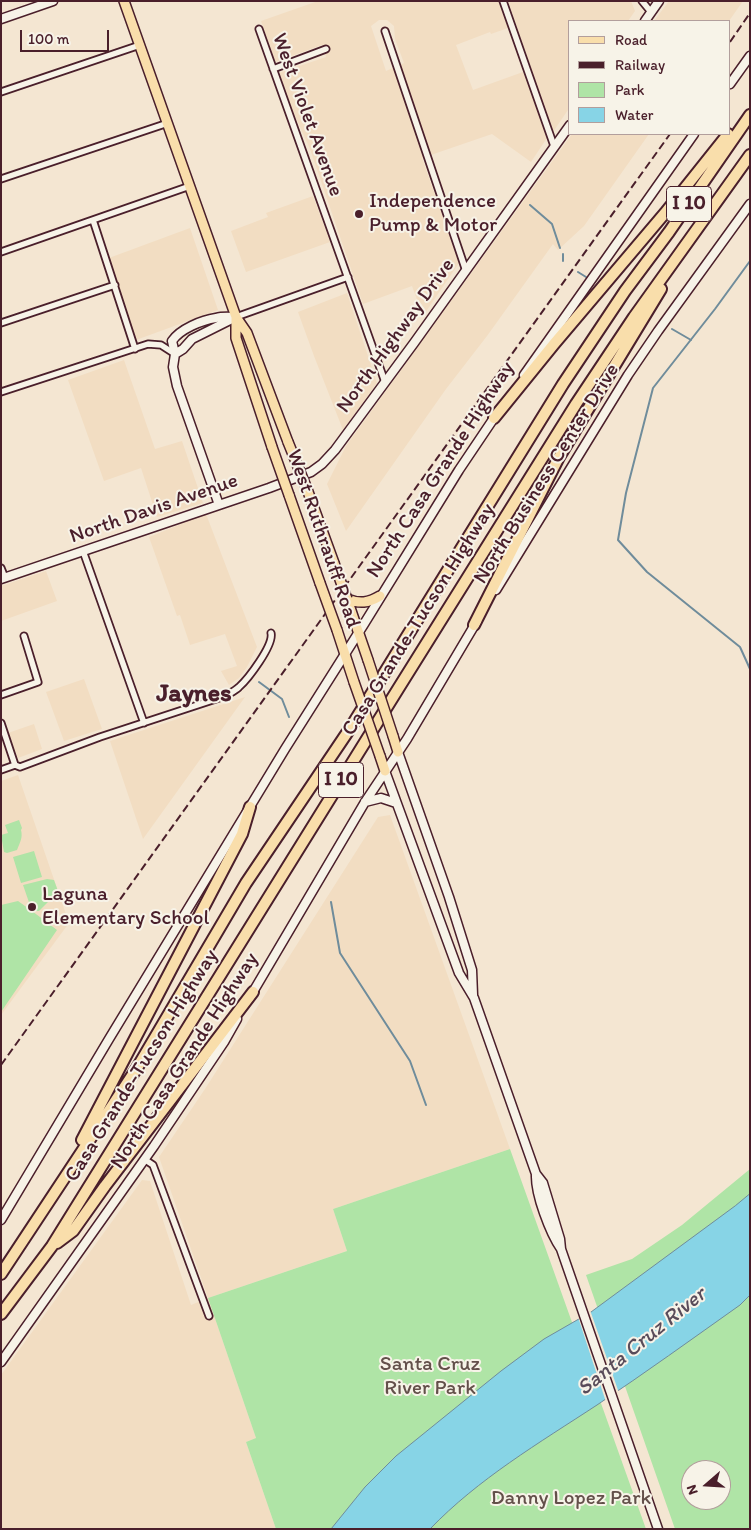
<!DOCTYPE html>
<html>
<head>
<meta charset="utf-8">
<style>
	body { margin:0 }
	#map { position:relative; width:751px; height:1530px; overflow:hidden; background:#f4e6d2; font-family:Itim,sans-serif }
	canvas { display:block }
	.frame { position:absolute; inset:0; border:2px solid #4a1f2b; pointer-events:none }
	.legend { position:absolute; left:568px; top:20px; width:162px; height:115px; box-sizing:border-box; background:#f7f3e8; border:1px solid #b29e9c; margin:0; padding:6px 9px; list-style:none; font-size:15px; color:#4a1f2b }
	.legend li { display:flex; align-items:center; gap:10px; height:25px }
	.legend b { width:25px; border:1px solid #b29e9c }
	.north { position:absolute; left:681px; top:1460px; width:50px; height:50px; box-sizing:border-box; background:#f7f3e8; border:1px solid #b29e9c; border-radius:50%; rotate:251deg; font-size:14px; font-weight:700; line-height:20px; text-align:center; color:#4a1f2b }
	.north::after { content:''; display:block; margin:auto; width:18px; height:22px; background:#4a1f2b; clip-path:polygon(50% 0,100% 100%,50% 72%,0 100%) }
	.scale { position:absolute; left:20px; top:30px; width:89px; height:22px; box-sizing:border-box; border:2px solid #4a1f2b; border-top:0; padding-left:6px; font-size:15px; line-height:18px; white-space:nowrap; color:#4a1f2b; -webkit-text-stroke:4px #f7f3e8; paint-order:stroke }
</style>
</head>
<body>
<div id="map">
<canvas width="751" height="1530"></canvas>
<div class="frame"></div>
<ul class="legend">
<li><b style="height:6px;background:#f9deab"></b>Road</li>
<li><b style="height:6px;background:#4a1f2b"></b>Railway</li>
<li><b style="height:14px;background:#afe4a6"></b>Park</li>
<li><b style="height:14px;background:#87d4e6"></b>Water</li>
</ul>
<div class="north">N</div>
<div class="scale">100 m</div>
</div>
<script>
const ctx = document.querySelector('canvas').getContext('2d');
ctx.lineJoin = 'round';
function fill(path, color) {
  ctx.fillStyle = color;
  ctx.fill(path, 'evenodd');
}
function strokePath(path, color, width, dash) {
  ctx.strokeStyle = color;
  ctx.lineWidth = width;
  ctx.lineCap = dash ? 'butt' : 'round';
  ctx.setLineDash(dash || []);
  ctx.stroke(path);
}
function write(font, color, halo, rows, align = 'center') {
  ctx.font = font + ' Itim,sans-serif';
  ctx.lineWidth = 4;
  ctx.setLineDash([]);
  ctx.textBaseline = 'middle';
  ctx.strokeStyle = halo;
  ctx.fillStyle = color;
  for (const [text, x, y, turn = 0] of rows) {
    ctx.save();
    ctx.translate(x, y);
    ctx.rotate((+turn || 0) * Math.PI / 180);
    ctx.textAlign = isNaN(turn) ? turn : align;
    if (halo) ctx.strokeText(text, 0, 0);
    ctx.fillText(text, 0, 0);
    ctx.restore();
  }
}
fill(new Path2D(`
	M318,1H499L508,28L491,34L490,32L456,45L473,90L523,72L547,138L531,162L492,134L422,158L459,263L423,316L412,286L363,304L310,149L290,105L279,73L326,57L322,45L275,62L261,21ZM379,20H387L394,26L395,39L404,63L386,71L371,26Z
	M508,1H631L635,11L628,21H570V107L553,132Z
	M669,1H743L729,21H654Z
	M572,134H649L584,226L558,250L553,244L487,336L446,389L346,531L327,484L346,446Z
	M313,196L330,242L246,272L231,231L268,217L266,213Z
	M190,228L218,310L136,340L109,258Z
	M347,293L377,383L343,430L314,356L298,312Z
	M124,360L155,449L182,441L203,503L157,517L141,468L104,481L68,380Z
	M206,514L257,647L247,667L239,678L229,685L221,671L237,666L225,634L190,645L180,615L177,616L149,537Z
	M46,571L57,601L1,621V586Z
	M84,679L102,729L64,741L46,692Z
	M245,697L143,839L110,741Z
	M34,724L42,749L18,758L8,733Z
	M18,775L69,923L1,1015V781Z
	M390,815L510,1149L333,1209L347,1251L208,1298L256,1438L246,1442L276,1529H1V1375L142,1180L150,1181L191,1305L208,1298L159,1157L205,1089L378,817Z`), '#f2ddc2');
fill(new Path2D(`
	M19,820L22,828L21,830C23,838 20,842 17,850L7,853L4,852L1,835L8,833L5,825Z
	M34,851L42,877L21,883L13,857Z
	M47,879L54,880L58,891L57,893L39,911H32L57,930L1,1012V905L18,901L32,911L23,885Z
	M510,1149L646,1529H276L246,1442L256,1438L208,1298L347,1251L333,1209Z
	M750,1169V1529H675L586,1275L632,1259L682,1225ZM691,1470H721V1500H691Z`), '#afe4a6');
const water = new Path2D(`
	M750,1194V1295L740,1305C692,1339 645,1373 597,1405C539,1443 478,1479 430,1529H331L365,1487L396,1456L501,1371L544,1339L591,1312L735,1206Z`);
fill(water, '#87d4e6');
strokePath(water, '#6f8c9b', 1);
fill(new Path2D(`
	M590,1310L619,1393L606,1402L578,1317Z`), '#f4e6d2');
strokePath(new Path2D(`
	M530,205L552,224L560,248
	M563,254V261
	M750,261L715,309L653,388L626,493L618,540L647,572L740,647L750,669
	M578,272L586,277
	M672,329L691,340
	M259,682L282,699L289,717
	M331,902L340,953L410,1061L426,1105`), '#6f8c9b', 2);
const street = new Path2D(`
	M503,1L554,146
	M642,1L651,12
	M259,29L385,382
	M385,31L466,271
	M273,69L326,49
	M1,92L140,45
	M1,179L168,123
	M93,220L135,349
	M1,252L190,186
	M236,317L348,277
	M1,323L115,285
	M1,392L148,344L161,345L175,354
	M83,551L144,723
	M1,568L5,578
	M1,695L38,682L24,636
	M1,723L15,765
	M1,770L15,765L20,767L100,737L225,696C230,693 235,691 239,687C248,679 274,645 271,633
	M144,1159L153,1165L209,1316`);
const secondary = new Path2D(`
	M1,19L53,1
	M645,21L659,1
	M730,84L750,56
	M175,354L183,349L192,339L234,318
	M524,375L694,134
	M219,505L177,386L173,367L175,354L172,341C180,329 202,320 216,318C223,316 230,317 236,317
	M1,579L269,488L311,472L322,464L335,450L414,343L570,125
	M496,590L628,375L658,331L750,204
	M398,752L449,897L472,970L473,995
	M385,771L459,973L474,998L536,1174C535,1194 550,1233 561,1249
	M365,802L381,798L396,803
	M250,997L365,802L407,739L477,621
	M536,1174L543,1183L560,1239L561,1249L658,1529
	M1,1220L109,1039L285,749L364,624L459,470L496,415
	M1,1362L154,1146L224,1042L237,1019`);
const primary = new Path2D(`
	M124,1L236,317L247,333L288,442
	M236,317V338L272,447
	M307,489L334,563
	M289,495L320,583
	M347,599L368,660
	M347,599C360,604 368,603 380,596
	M337,630L354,682
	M393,736L398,752
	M380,756L385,771`);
const highway = new Path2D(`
	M494,418L554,344L665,213L728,134
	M474,625L559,457L661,289
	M82,1140L242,834L250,807
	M57,1243L73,1231L105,1186L253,992
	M1,1274L137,1068L246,883L351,727L563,384L625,291L669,232L750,115
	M1,1314L52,1246L398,689L576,404L634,317L750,155`);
strokePath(street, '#4a1f2b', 9);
strokePath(secondary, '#4a1f2b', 11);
strokePath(primary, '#4a1f2b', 12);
strokePath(highway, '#4a1f2b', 14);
strokePath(street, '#f7f3e8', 5.5);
strokePath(secondary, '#f7f3e8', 8);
strokePath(primary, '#f9deab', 9);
strokePath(highway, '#f9deab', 10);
strokePath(new Path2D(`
	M730,42L750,13
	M1,1065L670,134`), '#4a1f2b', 2, [8, 4]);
const primaryBridge = new Path2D(`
	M288,442L307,489
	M272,447L289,495
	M334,563L347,599
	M320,583L337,630
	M368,660L393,736
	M354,682L380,756`);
strokePath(primaryBridge, '#4a1f2b', 12, []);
strokePath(primaryBridge, '#f9deab', 9);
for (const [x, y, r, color] of [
	[359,214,5,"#4a1f2b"],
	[32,907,5,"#4a1f2b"]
]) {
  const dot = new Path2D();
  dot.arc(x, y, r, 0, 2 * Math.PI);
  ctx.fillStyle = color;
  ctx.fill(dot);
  strokePath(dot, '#f7f3e8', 2);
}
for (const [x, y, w] of [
	[689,204,45],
	[341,780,45]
]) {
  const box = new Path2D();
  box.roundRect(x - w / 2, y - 17.5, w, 35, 4);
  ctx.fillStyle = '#f7f3e8';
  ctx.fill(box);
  strokePath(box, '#4a1f2b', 1);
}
write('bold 20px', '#4a1f2b', null, [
	["I 10",689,204],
	["I 10",341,780]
]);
write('21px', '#4a1f2b', '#f7f3e8', [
	["West Violet Avenue",307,115,70],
	["North Highway Drive",396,336,-54],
	["North Casa Grande Highway",441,470,-57],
	["North Business Center Drive",547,474,-58],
	["North Davis Avenue",154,509,-19],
	["West Ruthrauff Road",323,539,71],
	["Casa Grande-Tucson Highway",419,620,-58],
	["North Casa Grande Highway",185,1061,-57],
	["Casa Grande-Tucson Highway",142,1066,-58]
]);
write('21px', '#4a1f2b', '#f7f3e8', [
	["Independence",369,202],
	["Pump & Motor",369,226],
	["Laguna",42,895],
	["Elementary School",42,919]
], 'left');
write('21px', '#63504a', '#f7f3e8', [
	["Santa Cruz",430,1365],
	["River Park",430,1389],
	["Danny Lopez Park",571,1499]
]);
write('italic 22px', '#594c5a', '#f7f3e8', [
	["Santa Cruz River",642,1342,-39]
]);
write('bold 26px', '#4a1f2b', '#f7f3e8', [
	["Jaynes",194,694]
]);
</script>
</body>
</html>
